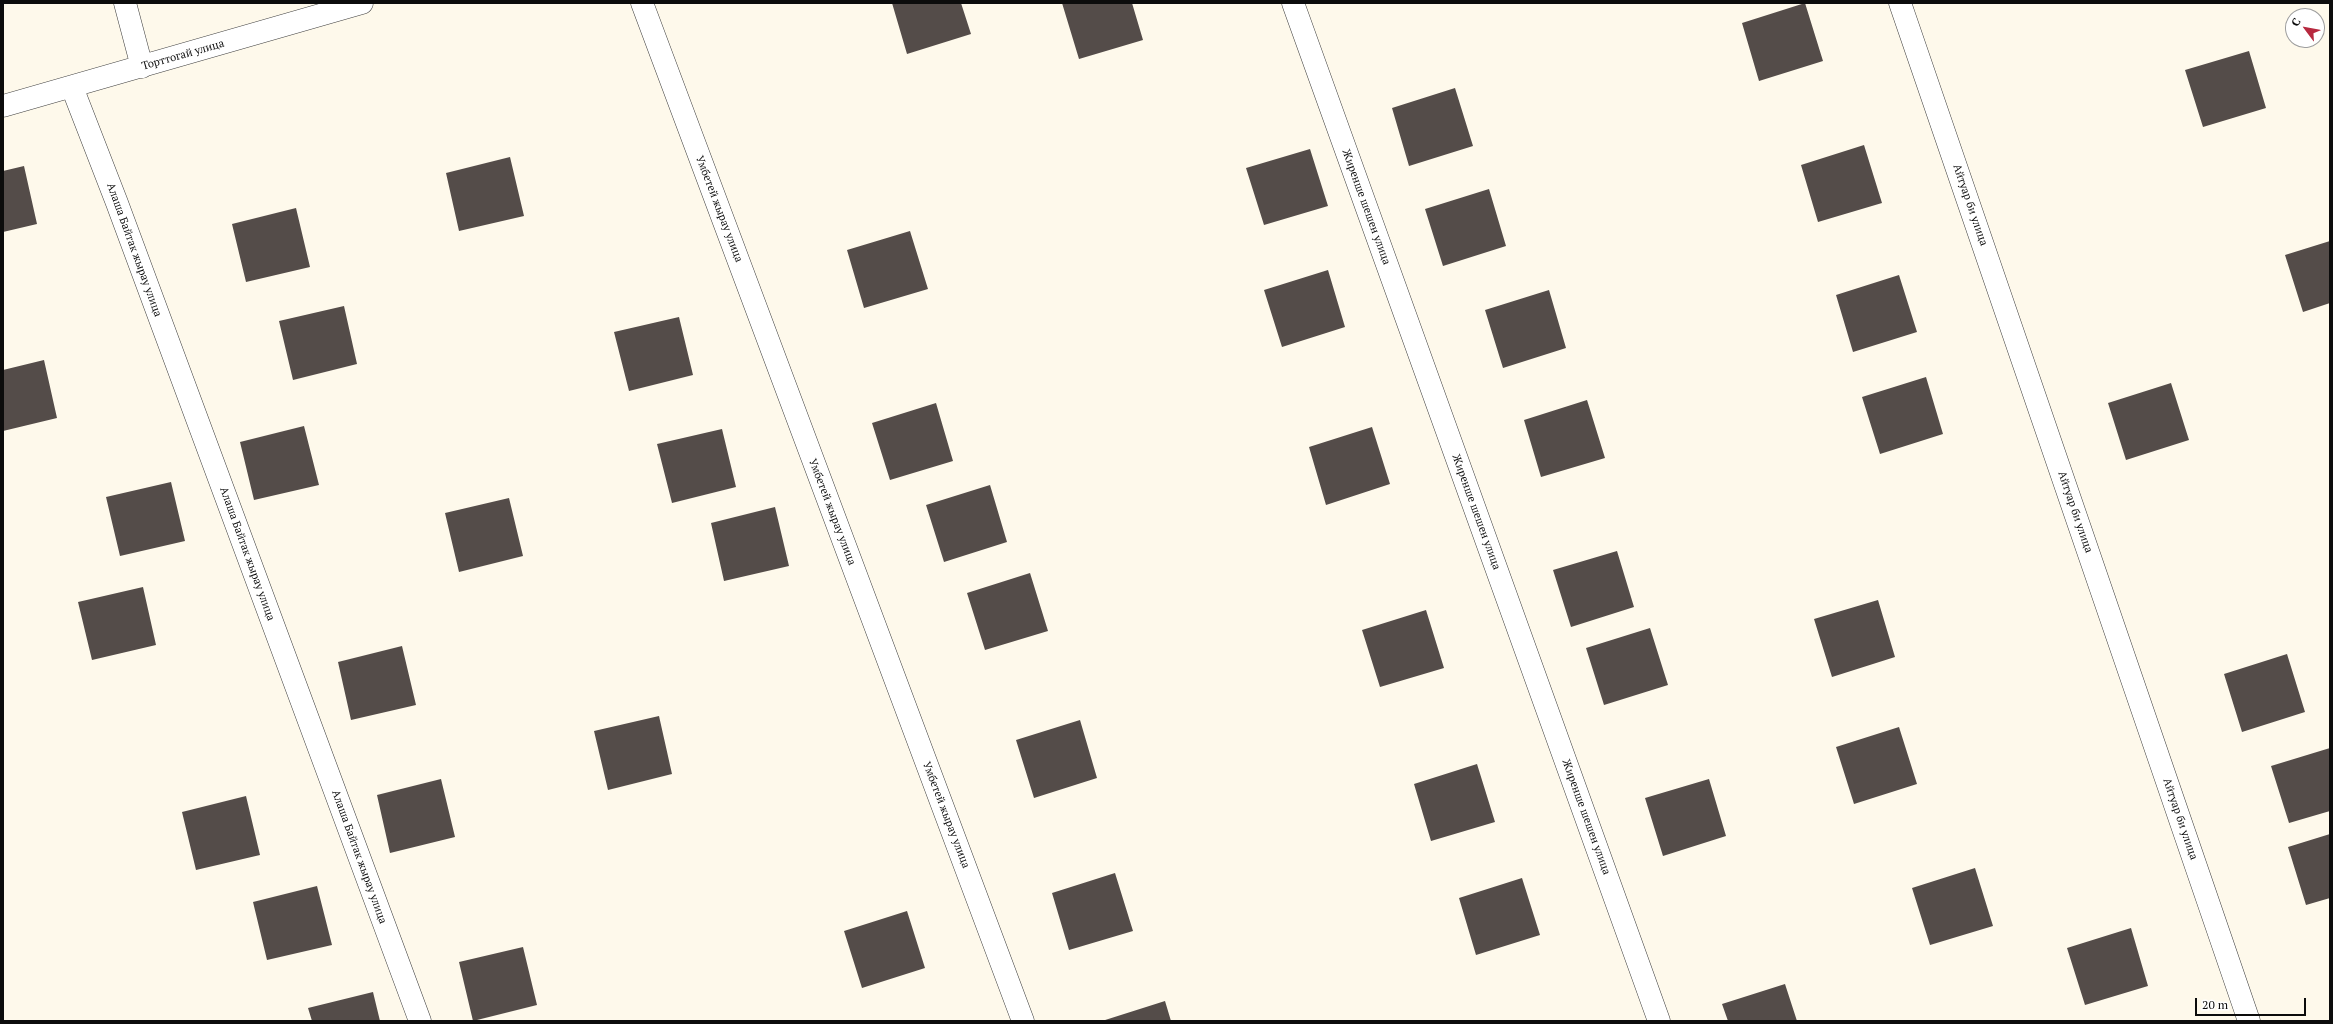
<!DOCTYPE html>
<html>
<head>
<meta charset="utf-8">
<style>
	body { margin:0 }
	#map { position:relative; width:2333px; height:1024px; overflow:hidden; background:#fef9eb; font-family:"PT Serif",serif }
	canvas { display:block }
	.frame { position:absolute; inset:0; border:4px solid #0c0c0c; pointer-events:none }
	.north { position:absolute; left:2285px; top:8px; width:40px; height:40px; box-sizing:border-box; background:#fff; border:1px solid #9e9e9e; border-radius:50%; rotate:302deg; font-size:11px; font-weight:700; line-height:16px; text-align:center; color:#0c0c0c }
	.north::after { content:''; display:block; margin:auto; width:14px; height:18px; background:#b7293f; clip-path:polygon(50% 0,100% 100%,50% 72%,0 100%) }
	.scale { position:absolute; left:2195px; top:998px; width:111px; height:18px; box-sizing:border-box; border:2px solid #0c0c0c; border-top:0; padding-left:5px; font-size:12px; line-height:14px; white-space:nowrap; color:#0c0c0c; -webkit-text-stroke:3px #fff; paint-order:stroke }
</style>
</head>
<body>
<div id="map">
<canvas width="2333" height="1024"></canvas>
<div class="frame"></div>
<div class="north">С</div>
<div class="scale">20 m</div>
</div>
<script>
const ctx = document.querySelector('canvas').getContext('2d');
ctx.lineJoin = 'round';
function fill(path, color) {
  ctx.fillStyle = color;
  ctx.fill(path, 'evenodd');
}
function strokePath(path, color, width, dash) {
  ctx.strokeStyle = color;
  ctx.lineWidth = width;
  ctx.lineCap = dash ? 'butt' : 'round';
  ctx.setLineDash(dash || []);
  ctx.stroke(path);
}
function write(font, color, halo, rows, align = 'center') {
  ctx.font = font + ' "PT Serif",serif';
  ctx.lineWidth = 4;
  ctx.setLineDash([]);
  ctx.textBaseline = 'middle';
  ctx.strokeStyle = halo;
  ctx.fillStyle = color;
  for (const [text, x, y, turn = 0] of rows) {
    ctx.save();
    ctx.translate(x, y);
    ctx.rotate((+turn || 0) * Math.PI / 180);
    ctx.textAlign = isNaN(turn) ? turn : align;
    if (halo) ctx.strokeText(text, 0, 0);
    ctx.fillText(text, 0, 0);
    ctx.restore();
  }
}
fill(new Path2D(`
	M892,3H961L971,34L907,54Z
	M1062,3H1132L1143,40L1079,59Z
	M1805,3L1823,61L1759,81L1742,23Z
	M2249,51L2266,108L2203,127L2185,70Z
	M1455,88L1473,146L1409,166L1392,108Z
	M1864,145L1882,203L1818,222L1801,165Z
	M1310,149L1328,206L1264,225L1246,168Z
	M510,157L524,216L459,231L446,173Z
	M24,166L37,224L3,232V171Z
	M1489,189L1506,246L1443,266L1425,209Z
	M296,208L310,267L246,282L232,224Z
	M910,231L928,289L864,308L847,250Z
	M2330,241V303L2303,312L2285,255Z
	M1328,270L1345,327L1282,347L1264,290Z
	M1899,275L1917,332L1853,352L1836,295Z
	M1549,290L1566,348L1503,368L1485,310Z
	M344,306L357,364L293,380L279,321Z
	M679,317L693,375L629,391L614,332Z
	M44,360L57,418L3,431V370Z
	M1926,377L1943,434L1880,454L1862,397Z
	M2171,383L2189,440L2126,460L2108,403Z
	M1587,400L1605,458L1541,477L1524,420Z
	M936,403L953,461L890,480L872,423Z
	M304,426L319,485L254,500L240,442Z
	M1372,427L1390,484L1326,505L1309,447Z
	M722,429L736,487L672,503L657,444Z
	M171,482L185,541L120,556L106,497Z
	M990,485L1007,542L944,562L926,505Z
	M509,498L523,556L459,572L445,513Z
	M775,507L789,566L724,581L711,523Z
	M1617,551L1634,607L1571,627L1553,570Z
	M1030,573L1048,631L985,650L967,593Z
	M143,587L156,645L92,660L78,602Z
	M1878,600L1895,657L1832,677L1814,619Z
	M1426,610L1444,668L1380,687L1362,630Z
	M1650,628L1668,685L1604,705L1586,648Z
	M402,646L416,705L351,720L338,662Z
	M2287,654L2305,712L2242,732L2224,674Z
	M659,716L672,774L608,790L594,731Z
	M1080,720L1097,778L1034,798L1016,740Z
	M1899,727L1917,784L1854,804L1836,747Z
	M2330,748V811L2289,823L2271,766Z
	M1477,764L1495,822L1431,841L1414,784Z
	M441,779L455,837L390,853L377,795Z
	M1709,779L1726,836L1663,856L1645,798Z
	M246,796L260,855L196,870L182,812Z
	M2330,834V898L2306,905L2288,847Z
	M1975,868L1993,926L1930,945L1912,888Z
	M1115,873L1133,931L1069,950L1052,893Z
	M1522,878L1540,935L1476,955L1459,898Z
	M317,886L332,945L267,960L253,902Z
	M907,911L925,968L862,988L844,931Z
	M2131,928L2148,986L2085,1005L2067,948Z
	M523,947L537,1005L473,1021L459,962Z
	M1785,984L1797,1021H1728L1722,1004Z
	M373,992L380,1021H312L308,1008Z
	M1165,1001L1171,1021H1102Z`), '#544c49');
const minor = new Path2D(`
	M125,3L142,67
	M642,3L1023,1021
	M1293,3L1659,1021
	M1900,3L2249,1021
	M72,87L117,203L420,1021
	M3,106L362,3`);
strokePath(minor, '#3f3f3f', 23);
strokePath(minor, '#fff', 22);
write('11px', '#0c0c0c', '#fff', [
	["Торттогай улица",183,55,-16],
	["Айтуар би улица",1970,205,71],
	["Жиренше шешен улица",1366,207,70],
	["Умбетей жырау улица",719,209,69],
	["Алаша Байтак жырау улица",134,250,70],
	["Умбетей жырау улица",832,512,69],
	["Жиренше шешен улица",1476,512,70],
	["Айтуар би улица",2075,512,71],
	["Алаша Байтак жырау улица",247,554,70],
	["Умбетей жырау улица",946,815,69],
	["Жиренше шешен улица",1586,817,70],
	["Айтуар би улица",2180,819,71],
	["Алаша Байтак жырау улица",359,857,70]
]);
</script>
</body>
</html>
